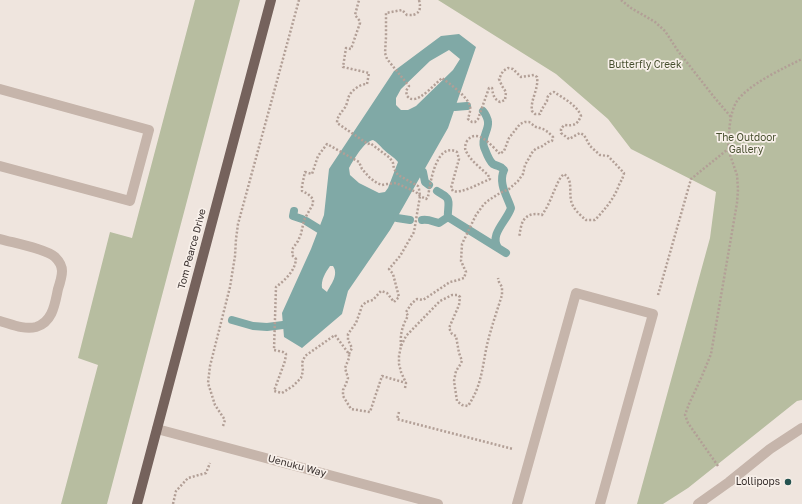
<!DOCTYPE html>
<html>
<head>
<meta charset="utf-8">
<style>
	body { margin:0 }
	canvas { display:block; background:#efe5de }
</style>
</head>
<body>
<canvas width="802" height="504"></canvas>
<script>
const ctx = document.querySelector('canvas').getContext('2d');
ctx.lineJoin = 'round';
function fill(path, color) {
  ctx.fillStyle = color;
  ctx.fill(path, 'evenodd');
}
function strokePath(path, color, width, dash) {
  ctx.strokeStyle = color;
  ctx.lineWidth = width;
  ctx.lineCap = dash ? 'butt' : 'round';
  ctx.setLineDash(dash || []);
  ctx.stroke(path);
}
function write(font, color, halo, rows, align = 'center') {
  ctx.font = font + ' "Golos Text",sans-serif';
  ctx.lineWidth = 3.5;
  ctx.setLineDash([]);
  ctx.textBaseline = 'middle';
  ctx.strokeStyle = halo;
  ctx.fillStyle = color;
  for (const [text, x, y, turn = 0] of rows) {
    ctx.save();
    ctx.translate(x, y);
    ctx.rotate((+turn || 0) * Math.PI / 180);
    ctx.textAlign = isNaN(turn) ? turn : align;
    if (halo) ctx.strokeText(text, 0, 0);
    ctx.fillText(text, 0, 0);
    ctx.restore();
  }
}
fill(new Path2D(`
	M195,0H240L107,504H61L98,365L78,358L110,232L132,238Z
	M438,0H802V400L797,401L688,488L663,504H637L710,238L716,192L631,149L608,119L556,74Z`), '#b7bda0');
fill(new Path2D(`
	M459,34L476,47L448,128L390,230L348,291L342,314L302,348L284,337L282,313L311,249L324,215L329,169L394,71L441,36ZM449,50L460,59L453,70L416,106L408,110H401L396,105V98L401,89L430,61ZM373,140C377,142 380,146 383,149C388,154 394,157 398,162L388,188L385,192L379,193L359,183L350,175L349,168C354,160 363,142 373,140ZM330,266H333C339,275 331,284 327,292L322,288C321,280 325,273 330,266Z`), '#80a9a6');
strokePath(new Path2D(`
	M455,107L467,106
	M483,111C485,113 488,119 488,122C489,130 481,138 484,147C486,152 489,161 493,164C498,167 500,165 504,170C498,183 507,196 511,208C507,221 489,234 498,248
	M423,172L425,182L429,185
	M437,191C440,193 444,195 446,197C451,201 447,210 448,217
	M294,211L293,216L302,219
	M397,218L410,220
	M422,220C430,219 433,222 439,223L448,217L506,253
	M306,221L319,229
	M232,320L253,326L267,327L283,325`), '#80a9a6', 8);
strokePath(new Path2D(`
	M419,0C422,11 418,16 407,15L402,10L386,13V37L385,53L387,59L409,86L406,91L407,96C409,98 410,99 413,99C421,100 436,83 442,78C450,84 467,96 470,106C471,110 469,115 468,119L472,122H475L478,119L489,88H492C493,95 494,99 500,102L505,100L506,92L502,86L499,79L503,71L508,68L513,69L521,77L534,75L537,77C539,89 530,100 532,111L535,114H540L542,109L547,101C547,96 549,94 554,92C563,98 577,105 581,116C577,125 574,126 564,125L561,129V133L569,139L580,133L584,135L590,146L600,155L608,156L624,173C623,178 621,181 619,185C614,199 605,209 595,220H586C580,215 572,208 571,200C569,190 573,180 564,174C559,178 557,185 554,191C551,199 547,208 542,215C532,212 523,216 521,227C520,230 520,234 519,237
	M621,0L631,8L655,22L665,31L678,51L714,97L731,117
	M658,295L691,179L728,149C729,135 729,113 737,101C749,84 784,68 802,59
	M401,346C400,335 402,326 408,316L406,312L412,303L417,299L423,300L450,282L458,280L464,278L466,272L461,261L462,244L476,215L484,204L489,200L500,193L509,189L518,181L523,174L525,165L533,151L537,148L541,147L548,142L552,141L553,137L548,132L543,129L536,127L529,122H525L520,124L509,138L504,151L500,154C492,146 477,127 467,141C465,145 464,149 467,153C471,161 482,169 488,175L490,179C480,183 462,194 453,191L451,188L459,159L457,152C436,141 430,184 428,197L426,199L420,196L416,192L396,183L387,184L382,185L377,183L370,178L362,169L359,162L327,144L318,156L312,174L305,172L302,186V191L308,194L313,199V204L304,220L301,234L298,241L293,248L292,255L296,259C295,271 285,280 276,287L274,350L283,352L286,354L285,361L274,391L282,393L293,386L301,378L303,371L302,363L305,356L335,335L349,354V358L345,368L348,378L346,384L343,390V396L351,409L370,412L382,376L406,383
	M349,354L352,348L348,340V334L356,323L362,306L366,302L373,300L381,291L387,293L394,302L399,297L393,274L389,269L400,256L414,232L420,196L419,189L418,186L398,175L394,169L393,163L390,158L370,143L368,144L337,123C337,116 342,112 346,106C347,103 348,99 349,96C352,90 360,84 367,84L369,73L343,67L346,48L351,49L360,23L359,20L355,15L359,0
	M405,388L406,383L401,372L399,364V356L401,346L406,336L440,301L452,295H458L460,297L459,305L449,328L452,334L456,336L459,353L462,361L460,365L456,371L454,381L457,401L462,405L468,406C482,385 482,368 487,345C491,328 497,311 502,295V287L499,282L498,278
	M399,412L397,419L513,449
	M223,426L225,420L215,405L208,383L210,366L230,287L235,256L236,239L238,224L299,0
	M718,466L688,423L685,415L689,404L702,376L711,354L737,203L738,189L737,175L728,149
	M173,504L176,491L188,478L206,473L210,463`), '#b29f96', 2.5, [2, 2]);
strokePath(new Path2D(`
	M0,89L149,130L130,201L0,166
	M0,239C14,243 46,249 55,257C59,261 62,266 62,271C62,277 60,283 58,289C55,303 53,322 36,327C24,330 11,324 0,321
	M517,504L576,293L653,314L600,504`), '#c6b5ab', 10);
strokePath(new Path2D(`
	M157,429L438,504
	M698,504L729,482L770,449L802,428`), '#c6b5ab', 10);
strokePath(new Path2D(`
	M137,504L271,0`), '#75625c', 10);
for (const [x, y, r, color] of [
	[788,482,4,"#24524f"]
]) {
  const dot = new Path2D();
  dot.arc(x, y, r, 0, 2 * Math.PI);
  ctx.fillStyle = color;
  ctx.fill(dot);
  strokePath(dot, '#f8f0ea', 1.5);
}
write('10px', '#485030', '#f8f0ea', [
	["Butterfly Creek",645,65],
	["The Outdoor",746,138],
	["Gallery",746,150]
]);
write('10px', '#352c2a', '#f8f0ea', [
	["Tom Pearce Drive",192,249,-75],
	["Uenuku Way",297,466,15]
]);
write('10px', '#352c2a', '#f8f0ea', [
	["Lollipops",780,482]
], 'right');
</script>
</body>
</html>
